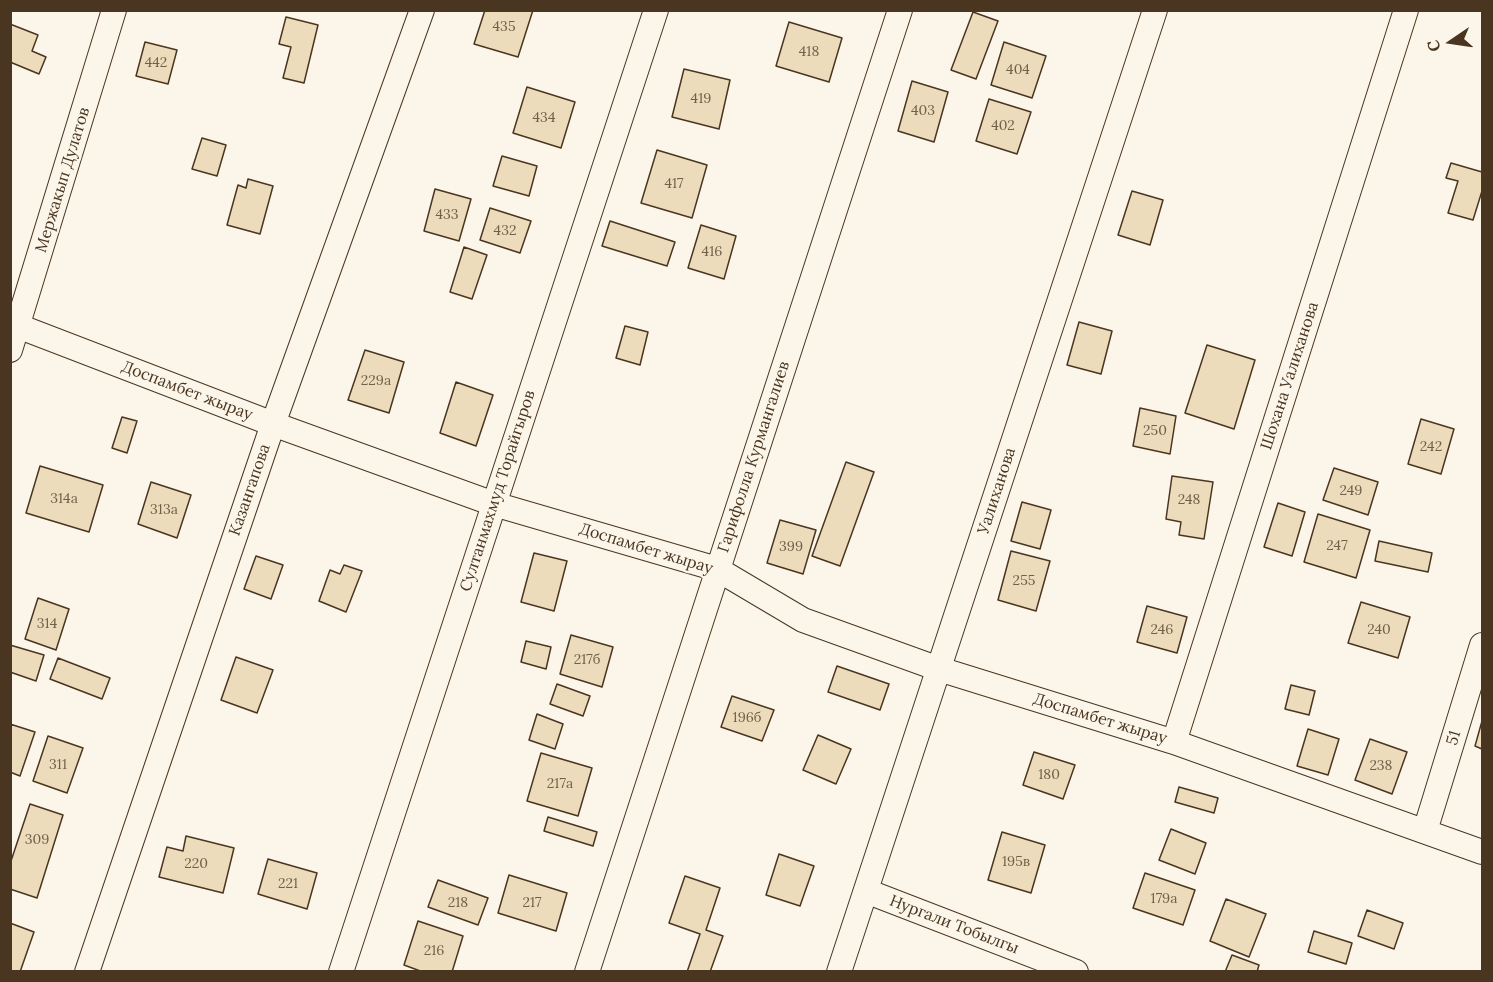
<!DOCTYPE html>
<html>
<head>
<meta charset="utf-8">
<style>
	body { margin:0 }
	#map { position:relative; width:1493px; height:982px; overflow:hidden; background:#fbf6e9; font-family:Lora,serif }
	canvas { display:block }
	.frame { position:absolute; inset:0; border:12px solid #4a3520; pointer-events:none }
	.north { position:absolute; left:1421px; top:12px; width:60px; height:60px; -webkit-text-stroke:4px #fbf6e9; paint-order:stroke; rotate:257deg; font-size:16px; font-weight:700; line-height:24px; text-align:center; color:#4a3520 }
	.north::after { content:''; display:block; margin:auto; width:21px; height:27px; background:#4a3520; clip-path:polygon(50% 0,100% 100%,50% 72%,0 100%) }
</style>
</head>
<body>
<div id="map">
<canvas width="1493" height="982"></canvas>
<div class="frame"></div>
<div class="north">С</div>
</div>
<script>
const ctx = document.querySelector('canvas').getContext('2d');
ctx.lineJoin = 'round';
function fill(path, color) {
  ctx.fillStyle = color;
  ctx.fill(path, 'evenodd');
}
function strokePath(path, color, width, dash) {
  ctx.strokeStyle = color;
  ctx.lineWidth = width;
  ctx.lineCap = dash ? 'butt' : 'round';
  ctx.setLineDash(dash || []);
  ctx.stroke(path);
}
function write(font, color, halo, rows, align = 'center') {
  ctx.font = font + ' Lora,serif';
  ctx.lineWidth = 4.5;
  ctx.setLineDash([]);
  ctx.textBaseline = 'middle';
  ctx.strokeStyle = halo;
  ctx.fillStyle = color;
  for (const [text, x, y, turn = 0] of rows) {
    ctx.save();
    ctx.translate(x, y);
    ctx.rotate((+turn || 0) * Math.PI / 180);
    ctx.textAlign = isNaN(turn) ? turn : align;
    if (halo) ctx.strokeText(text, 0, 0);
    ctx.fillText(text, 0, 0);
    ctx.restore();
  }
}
const building = new Path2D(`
	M485,10H533L518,57L474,44Z
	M973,12L998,21L976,79L951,70Z
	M286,17L318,25L304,83L283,78L291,47L279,44Z
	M789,22L842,38L829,82L776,66Z
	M10,24L38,35L32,51L46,57L39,74L10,62Z
	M145,42L177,50L168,84L136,76Z
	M1004,42L1046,56L1032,98L991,85Z
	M684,69L730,80L719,129L672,117Z
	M912,81L948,92L934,142L898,131Z
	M527,87L575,102L561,148L513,133Z
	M989,99L1031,112L1017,154L976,141Z
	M202,138L226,145L217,176L192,169Z
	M657,150L707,165L692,218L641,203Z
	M502,156L537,166L529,196L493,186Z
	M1451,163L1482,172V191L1473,220L1448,213L1458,181L1446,178Z
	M248,179L273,186L260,234L227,225L238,185L246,188Z
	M435,189L471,199L459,241L424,231Z
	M1132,191L1163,200L1150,245L1118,235Z
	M490,208L531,221L520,253L480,240Z
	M610,221L675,242L667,266L602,246Z
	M701,225L736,236L724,279L688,268Z
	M464,247L487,255L472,299L450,292Z
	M1079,322L1112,331L1101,374L1067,365Z
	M625,326L648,332L640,365L616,358Z
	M1207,345L1255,360L1234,429L1185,413Z
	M365,350L404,362L389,413L348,400Z
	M456,382L493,395L476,446L440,433Z
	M1140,408L1176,416L1170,454L1133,446Z
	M122,417L137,421L127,453L112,448Z
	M1421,419L1454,429L1441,474L1408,464Z
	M846,462L874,472L840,566L812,556Z
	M40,466L103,485L89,532L26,513Z
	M1334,468L1378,482L1368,515L1323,500Z
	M1172,476L1213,482L1204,539L1179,535L1181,522L1166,519Z
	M151,482L191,495L177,538L138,524Z
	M1022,502L1051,510L1040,549L1011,541Z
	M1278,503L1305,512L1292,556L1264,547Z
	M1318,514L1370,530L1356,578L1304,562Z
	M780,520L816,530L803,574L767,563Z
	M1379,541L1432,553L1428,572L1375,561Z
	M1011,551L1050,561L1036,611L998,600Z
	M534,553L567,561L554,611L521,602Z
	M256,556L283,565L271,599L244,589Z
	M344,565L362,571L346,612L319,601L330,570L340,574Z
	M38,598L69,609L56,650L25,639Z
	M1361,602L1410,617L1398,658L1348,643Z
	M1147,606L1187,617L1177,653L1137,642Z
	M571,635L613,647L602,687L560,674Z
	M526,641L551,647L546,669L521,662Z
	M10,645L44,655L36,681L10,672Z
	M236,657L273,670L257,713L221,700Z
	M58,658L110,678L102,699L50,679Z
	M837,666L889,684L880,710L828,692Z
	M557,684L590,696L583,716L550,704Z
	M1291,685L1315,691L1309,715L1285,709Z
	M732,696L774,710L762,741L721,727Z
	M537,714L563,724L555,749L529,740Z
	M1482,721V749L1475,746Z
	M10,724L35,732L20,776L10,772Z
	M1308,729L1339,739L1328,775L1297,766Z
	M818,735L851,749L836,784L803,770Z
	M48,736L83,748L67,793L33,781Z
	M1370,739L1407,752L1392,794L1355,780Z
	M1034,752L1075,765L1063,799L1023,785Z
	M541,753L592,768L578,816L527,801Z
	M1179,787L1218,798L1214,813L1175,802Z
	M30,804L63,815L37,898L10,889V864Z
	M548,817L597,832L593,846L544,831Z
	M1171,829L1206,843L1195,874L1159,860Z
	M1002,832L1045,845L1031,893L988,880Z
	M186,836L234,848L223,893L159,877L167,847L183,851Z
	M779,854L814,866L800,906L766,895Z
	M268,859L317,873L307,909L258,894Z
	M1145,873L1195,890L1183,925L1133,908Z
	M509,875L567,893L556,931L498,913Z
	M685,876L720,888L706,930L723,936L710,972H687L700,934L669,923Z
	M438,880L488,898L478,925L428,907Z
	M1226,899L1266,914L1249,957L1210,941Z
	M1367,910L1403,923L1394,949L1358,936Z
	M418,921L463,936L452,972H423L404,965Z
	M10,923L34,932L20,972H10Z
	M1314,931L1352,943L1346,964L1308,952Z
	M1232,955L1259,965L1257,972H1225Z`);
fill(building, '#ecdcbc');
strokePath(building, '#4a3520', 1.5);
const minor = new Path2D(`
	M10,323L273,424L494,504L717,569L803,620L939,669L1174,742L1482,852
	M10,350L114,10
	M1174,742L1406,10
	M1425,831L1482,645
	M866,891L1076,972
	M87,972L273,424L422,10
	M341,972L656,10
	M587,972L900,10
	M839,972L1155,10`);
strokePath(minor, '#4a3520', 26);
strokePath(minor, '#fbf6e9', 24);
write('14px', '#725f47', null, [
	["435",504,27],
	["418",809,52],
	["442",156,63],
	["404",1018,70],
	["419",701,99],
	["403",923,111],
	["434",544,118],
	["402",1003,126],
	["417",674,184],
	["433",447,215],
	["432",505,231],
	["416",712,252],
	["229а",376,381],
	["250",1155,431],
	["242",1431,447],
	["249",1351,491],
	["314а",64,499],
	["248",1189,500],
	["313а",164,510],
	["247",1337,546],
	["399",791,547],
	["255",1024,581],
	["314",47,624],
	["246",1162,630],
	["240",1379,630],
	["217б",587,660],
	["196б",747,718],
	["311",58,765],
	["238",1381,766],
	["180",1049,775],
	["217а",560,784],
	["309",37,840],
	["195в",1016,862],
	["220",196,864],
	["221",288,884],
	["179а",1164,899],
	["218",458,903],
	["217",532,903],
	["216",434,951]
]);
write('16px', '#4a3520', '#fbf6e9', [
	["Мержакып Дулатов",63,180,-73],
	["Шохана Уалиханова",1290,376,-72],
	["Доспамбет жырау",187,391,21],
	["Гарифолла Курмангалиев",754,457,-72],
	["Казангапова",250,490,-71],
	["Султанмахмуд Торайгыров",498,491,-72],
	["Уалиханова",997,491,-72],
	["Доспамбет жырау",646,549,17],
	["Доспамбет жырау",1100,719,17],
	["51",1454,738,-73],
	["Нургали Тобылгы",954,925,21]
]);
</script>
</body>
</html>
